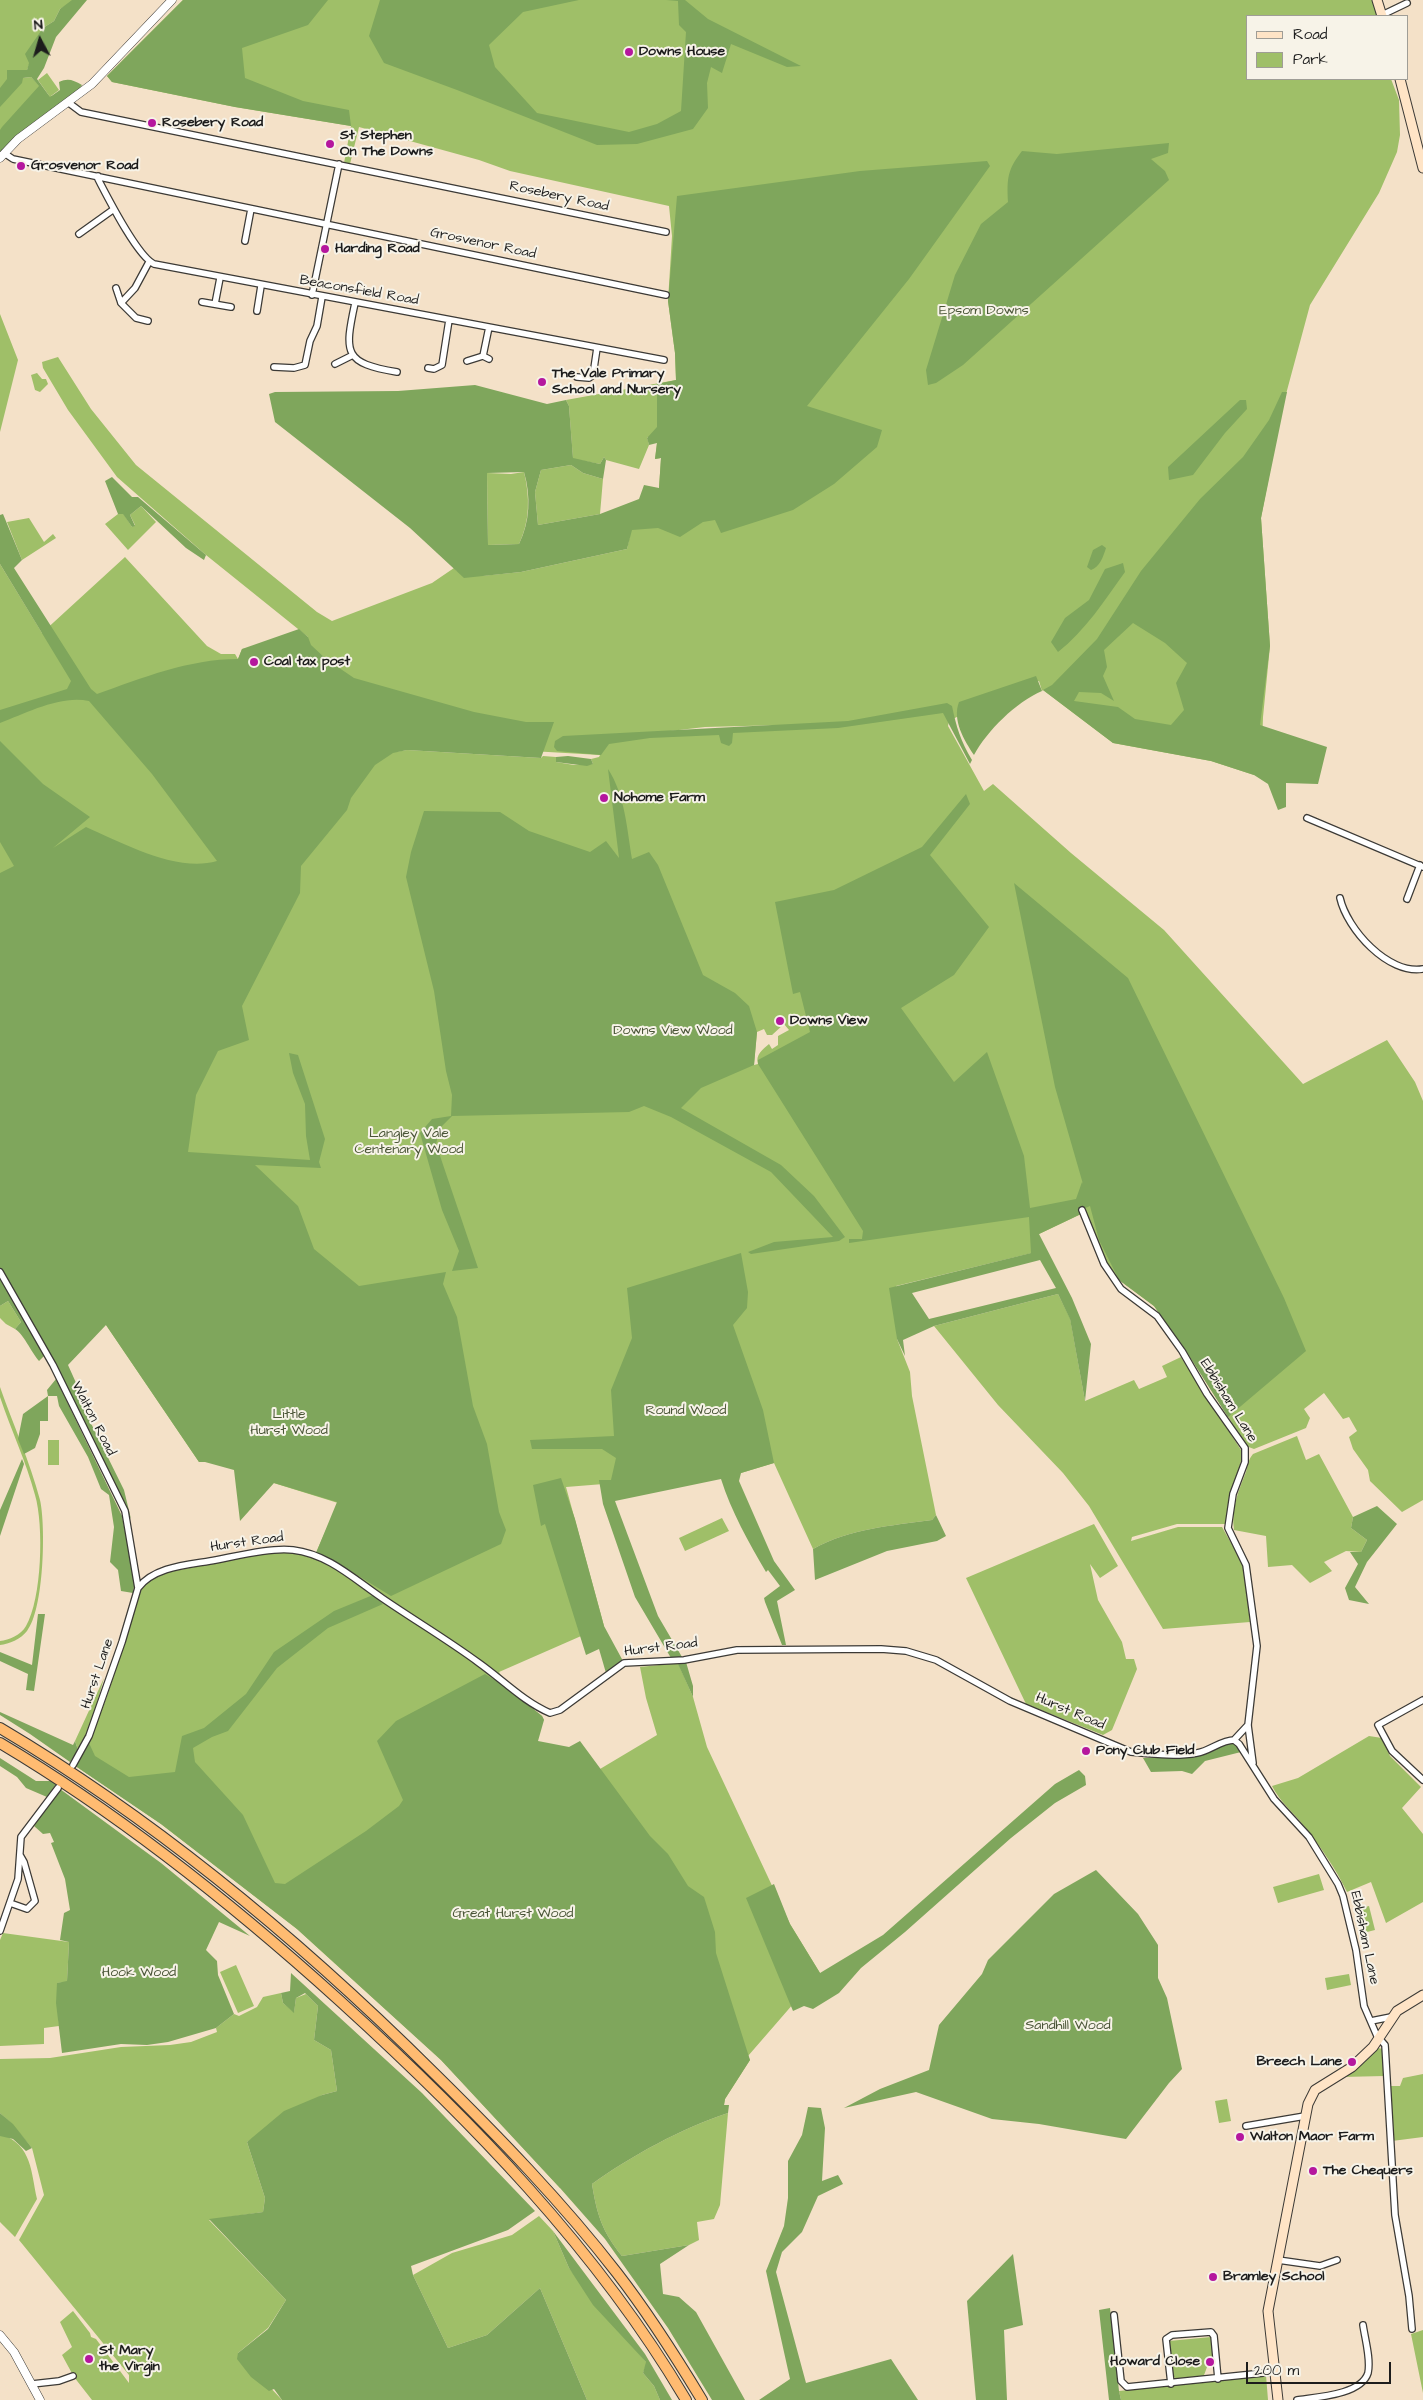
<!DOCTYPE html>
<html>
<head>
<meta charset="utf-8">
<style>
	body { margin:0 }
	#map { position:relative; width:1423px; height:2400px; overflow:hidden; background:#f4e1c8; font-family:"Architects Daughter",sans-serif }
	canvas { display:block }
	.legend { position:absolute; left:1246px; top:15px; width:162px; height:65px; box-sizing:border-box; background:#f7f3e8; border:1px solid #9f9d96; margin:0; padding:6px 9px; list-style:none; font-size:15px; color:#1c1c1c }
	.legend li { display:flex; align-items:center; gap:10px; height:25px }
	.legend b { width:25px; border:1px solid #9f9d96 }
	.north { position:absolute; left:15px; top:15px; width:50px; height:50px; -webkit-text-stroke:4px #f7f3e8; paint-order:stroke; rotate:354deg; font-size:14px; font-weight:700; line-height:20px; text-align:center; color:#1c1c1c }
	.north::after { content:''; display:block; margin:auto; width:18px; height:22px; background:#1c1c1c; clip-path:polygon(50% 0,100% 100%,50% 72%,0 100%) }
	.scale { position:absolute; left:1246px; top:2362px; width:145px; height:22px; box-sizing:border-box; border:2px solid #1c1c1c; border-top:0; padding-left:6px; font-size:15px; line-height:18px; white-space:nowrap; color:#1c1c1c; -webkit-text-stroke:4px #f7f3e8; paint-order:stroke }
</style>
</head>
<body>
<div id="map">
<canvas width="1423" height="2400"></canvas>
<ul class="legend">
<li><b style="height:6px;background:#ffe4c6"></b>Road</li>
<li><b style="height:14px;background:#9fbf68"></b>Park</li>
</ul>
<div class="north">N</div>
<div class="scale">200 m</div>
</div>
<script>
const ctx = document.querySelector('canvas').getContext('2d');
ctx.lineJoin = 'round';
function fill(path, color) {
  ctx.fillStyle = color;
  ctx.fill(path, 'evenodd');
}
function strokePath(path, color, width, dash) {
  ctx.strokeStyle = color;
  ctx.lineWidth = width;
  ctx.lineCap = dash ? 'butt' : 'round';
  ctx.setLineDash(dash || []);
  ctx.stroke(path);
}
function write(font, color, halo, rows, align = 'center') {
  ctx.font = font + ' "Architects Daughter",sans-serif';
  ctx.lineWidth = 4;
  ctx.setLineDash([]);
  ctx.textBaseline = 'middle';
  ctx.strokeStyle = halo;
  ctx.fillStyle = color;
  for (const [text, x, y, turn = 0] of rows) {
    ctx.save();
    ctx.translate(x, y);
    ctx.rotate((+turn || 0) * Math.PI / 180);
    ctx.textAlign = isNaN(turn) ? turn : align;
    if (halo) ctx.strokeText(text, 0, 0);
    ctx.fillText(text, 0, 0);
    ctx.restore();
  }
}
fill(new Path2D(`
	M0,0H72V2L60,9L54,21L43,28L27,70H7L23,78L31,77L50,97L38,80L47,73L59,90L51,96H53L37,122L13,139L0,153Z
	M183,0H1373L1378,16H1247V79H1391L1399,100L1400,135L1397,152L1379,193L1310,305L1282,409L1261,518L1270,646L1263,717L1262,746L1254,775L1211,761L1113,743L1043,690L1042,691L1039,681L990,700L949,721L948,726L984,791L993,784L1071,853L1164,930L1303,1084L1387,1040L1415,1082L1423,1101V1500L1402,1512L1370,1481L1368,1470L1353,1449L1349,1437L1357,1431L1349,1417L1343,1419L1324,1393L1304,1409L1310,1418L1306,1428L1254,1449L1246,1446L1229,1425L1232,1423L1183,1346L1154,1306L1119,1280L1104,1264L1081,1214L1039,1234L1032,1253L896,1286L897,1339L910,1372L912,1396L936,1515L932,1520C890,1526 851,1528 813,1549L774,1463L741,1473L566,1487L604,1626L499,1672L509,1690L542,1716L544,1720L519,1734L522,1740L600,1769L657,1735L646,1698L640,1667L678,1663L693,1697L707,1747L790,1924L820,1973L748,2056L750,2060L725,2099L724,2105L560,2188L441,2060L297,1929L161,1824L74,1765C110,1711 120,1646 141,1587L150,1578L164,1573L255,1555L285,1552L314,1557L338,1503L264,1480L217,1448L199,1462L106,1325L0,1252V564L42,633L125,557L207,646L221,654H235L238,659L242,649L308,637L206,555L117,477L68,410L43,368L42,362L58,357L91,409L136,465L317,612L332,621L432,583L454,568L457,571L481,576L521,572L627,549L631,530L659,488L661,458L655,459L657,443L647,437L649,445L639,469L606,460L604,457L600,464L573,459L569,406L566,400L676,380L675,353L668,301L672,236L669,206L510,171L479,160L359,127L350,164L344,163L351,126L235,107L112,82L107,76ZM783,725L618,737L705,727ZM410,744L600,755L599,757L591,759L593,764L574,765L556,762V757L543,756L541,758L407,750L395,752ZM784,1024L789,1030L778,1036V1045L772,1049L769,1044C763,1049 755,1055 758,1064L754,1065L757,1032L764,1029L767,1035H772Z
	M0,314L18,360L0,432Z
	M37,373L42,379H46L48,384L40,392L35,390L31,375Z
	M571,465L583,473L603,479L600,514L538,525L535,492L541,470Z
	M524,472C530,497 530,521 519,544L488,545L487,473L511,474Z
	M141,506L156,522L128,550L105,524L118,514L123,513L132,527L135,525L130,515Z
	M29,518L44,542L53,534L56,538L22,560L7,522Z
	M1058,1294L1070,1318L1085,1401L1134,1380L1139,1389L1167,1377L1162,1366L1181,1357L1241,1450V1461L1225,1524H1177L1132,1537L1131,1541L1178,1527H1222L1244,1566L1250,1622L1163,1629L1089,1506L1063,1473L998,1405L934,1326Z
	M8,1301L21,1322L15,1329L6,1324L0,1318V1306Z
	M0,1387C13,1424 30,1462 40,1500C46,1526 44,1610 27,1631C21,1639 9,1644 0,1645V1641C9,1640 21,1635 26,1626C42,1599 44,1525 35,1495C26,1461 11,1430 0,1397Z
	M1297,1436L1306,1460L1319,1454L1353,1517L1351,1528L1367,1540L1361,1552L1346,1551L1324,1562L1332,1571L1310,1583L1292,1565L1268,1567L1266,1536L1234,1530C1231,1509 1238,1492 1246,1472C1248,1465 1248,1460 1253,1454Z
	M48,1440H59V1465H48Z
	M722,1518L729,1531L685,1551L679,1538Z
	M1094,1524L1118,1566L1100,1578L1090,1564L1098,1600L1122,1642L1126,1659H1134L1137,1669L1112,1730L1103,1735L1026,1704L966,1578Z
	M104,1678L89,1731L78,1750L75,1741Z
	M1369,1736L1382,1738L1390,1756L1421,1787L1402,1808L1423,1834V1902L1386,1923L1371,1882L1347,1892C1336,1869 1320,1846 1304,1826C1293,1812 1280,1802 1272,1786L1298,1778Z
	M1319,1874L1324,1890L1278,1903L1273,1887Z
	M1369,1906L1375,1930L1363,1933L1357,1909Z
	M3,1933L69,1942L67,1982L57,1983L59,2026L44,2028V2044L0,2046V1940Z
	M236,1965L254,2006L238,2013L220,1972Z
	M1349,1974L1351,1985L1327,1990L1325,1978Z
	M281,1993L283,2003L294,2012L296,1998L306,1994L318,2006L314,2040L331,2050L337,2091L322,2095L247,2142L265,2198L263,2212L209,2220L286,2300L268,2328L238,2353L282,2400H92L74,2377L62,2355L72,2347L60,2322L73,2311L90,2333L91,2337L96,2339L129,2383V2375L19,2240L44,2195L32,2148L10,2122L0,2113V2059L50,2058L121,2047L170,2045L191,2042L217,2032L216,2028L234,2014L239,2016L257,2007L263,1997Z
	M1378,2048L1383,2049L1384,2076L1342,2077L1362,2064Z
	M1423,2074V2137L1392,2141L1389,2086H1400L1403,2078Z
	M1227,2099L1231,2121L1219,2123L1215,2101Z
	M728,2113L720,2205L714,2219L697,2222L699,2240L689,2245L622,2256C602,2231 597,2215 592,2184C631,2156 682,2128 728,2113Z
	M3,2135C32,2146 31,2172 37,2199L15,2237L0,2222V2136Z
	M539,2216L553,2231L569,2268L647,2363L643,2373L654,2386L660,2400H587L540,2288L487,2335L448,2348L413,2275L452,2253L512,2235Z
	M1423,2330V2393L1411,2334Z
	M1211,2337L1215,2366L1207,2367L1203,2378H1175L1172,2375L1169,2341Z
	M1266,2375L1268,2400H1121L1119,2391Z`), '#9fbf68');
fill(new Path2D(`
	M72,0H87L56,37L44,68L37,79L50,97L60,90L59,82C68,78 73,80 82,85L76,94L13,139L0,153V130L2,127L39,86L31,77L23,78L22,83L0,107V88L7,79V70H27L29,63L25,54L43,28L54,21L60,9Z
	M183,0H328L308,25L242,48L245,78L303,101L349,110L351,126L235,107L112,82L107,76Z
	M380,0H579L523,12L489,45L495,67L537,113L629,132L657,124L681,111L686,32L679,25L678,1L666,0H685L708,19L801,66L787,67L731,44L722,73L711,67L707,83L708,108L693,129L637,144L597,145L457,90L384,63L369,36Z
	M1169,143L1168,153L1151,159L1165,171L1169,180L963,365L936,383L928,385L926,370L955,275L981,224L1008,202C1007,179 1007,170 1022,151L1057,154Z
	M987,161L990,166L909,279L807,406L882,430L877,447L834,484L793,510L721,533L715,520L703,522L680,537L658,528L632,530L627,549L521,572L464,578L410,528L275,422L269,394L275,392L398,391L475,385L547,404L566,400L569,406L573,458L600,464L604,457L606,460L603,479L583,473L571,465L541,470L535,492L538,525L600,514L639,499L644,485L659,488L661,458L655,459L657,443L649,445L647,438L657,427V384L676,380L675,353L668,301L677,196L860,171ZM524,472C531,496 530,522 519,544L488,545L487,473Z
	M1282,392H1287L1261,518L1270,646L1260,725L1327,747L1318,784L1286,783V807L1278,810L1268,784L1254,775L1211,761L1113,743L1043,690L1052,685L1097,639L1141,571L1200,499L1243,457L1269,420ZM1133,623L1165,643L1187,663L1176,683L1184,710L1171,725L1135,719L1118,707L1074,701L1079,692L1101,693L1114,701L1103,676L1107,667L1104,650Z
	M1240,400H1246L1247,409L1225,433L1193,475L1169,480L1168,467Z
	M112,477L132,497H138L206,555L204,560L186,548L141,506L130,515L135,526L132,527L123,514H118L105,481Z
	M3,514L22,560L14,568L91,689L97,694C142,678 189,659 238,659L242,649L299,629L308,637L311,645L326,659L354,678L474,712L526,722H554L541,758L407,750L393,753L375,765L351,798L347,810L301,866L300,893L242,1006L249,1040L218,1051L196,1095L188,1152L310,1160L306,1136L305,1104L293,1073L289,1053L298,1055L325,1139L319,1162L321,1168L255,1165L298,1206L314,1249L359,1286L446,1272L443,1284L457,1317L473,1406L487,1444L499,1512L506,1530L501,1544L391,1596L336,1562L316,1553L337,1502L274,1483L240,1521L234,1470L205,1462H199L106,1325L68,1365L77,1385L78,1397L124,1490L131,1519L49,1351L39,1361C31,1352 23,1333 15,1329L21,1322L8,1301L0,1306V873L14,866L0,842V741L43,784L90,817L53,848L86,827C123,843 177,873 217,861L152,774L89,701C60,695 27,713 0,723V710L67,689L71,681L0,564V515Z
	M1102,545L1106,548C1103,557 1100,567 1091,570L1087,567L1093,550Z
	M1123,563L1125,572C1105,600 1085,631 1058,652L1051,642L1065,618L1089,600L1105,569Z
	M1036,676L1042,691C1016,702 987,731 974,755C964,740 952,720 959,702Z
	M947,703L952,706C956,726 961,742 972,760L970,764L943,713L838,728L733,733L732,743L729,746L721,743L719,735L650,738L609,744L601,755L557,751L554,747L555,741L563,736L848,721Z
	M568,756L591,759L593,764L587,766L556,762V757Z
	M608,769C625,795 627,829 632,859L649,852L658,865L703,975L735,993L749,1006L757,1032L754,1065L701,1088L681,1108L781,1165L814,1196L845,1237L839,1241L751,1254L748,1252L774,1242L833,1237L771,1172L671,1117L644,1106L629,1112L452,1116L440,1128L436,1144L478,1268L452,1271L459,1251L442,1210L420,1133L432,1119L451,1116L452,1095L446,1071L434,991L406,877L411,852L424,811L500,812L529,831L590,852L606,841L619,858Z
	M966,794L970,804L930,855L989,927L954,975L901,1008L954,1082L987,1052L1024,1156L1030,1208L1076,1199L1082,1182L1083,1184L1055,1087L1014,883L1128,978L1284,1298L1306,1351L1228,1417L1183,1346L1154,1306L1119,1280L1099,1240L1090,1206L1081,1210V1214L1039,1234L1072,1298L1091,1344L1085,1401L1070,1319L1058,1294L934,1326L903,1340L905,1356L897,1339L889,1288L1031,1253L1029,1217L849,1243V1239H862L863,1231L758,1064V1060L810,1032L800,992L793,994L775,902L834,890L922,847ZM1040,1260L1056,1288L929,1319L912,1293Z
	M741,1253L748,1292L747,1308L733,1325L763,1410L774,1463L741,1473L739,1481L774,1561L795,1590L777,1601L786,1645H782L765,1602L764,1598L780,1586L768,1570L766,1572C749,1543 731,1511 721,1479L615,1501L658,1616L682,1657L671,1658L635,1597L603,1504L599,1480H611L616,1458L602,1449H532L530,1440L614,1436L611,1390L632,1338L627,1288Z
	M56,1379L122,1516L135,1581L133,1593L121,1591L118,1570L110,1562L114,1527L109,1495L101,1489L88,1457L59,1406L57,1396H48V1421H40V1434L35,1448L24,1454L18,1439L23,1414L48,1396L47,1390Z
	M22,1459L24,1464L0,1536V1510Z
	M561,1478L575,1519L604,1626L623,1661L606,1673L599,1649L586,1655L545,1524L541,1526L533,1485Z
	M1377,1506L1397,1524L1367,1562L1355,1587L1369,1604L1349,1600L1345,1588L1358,1564L1350,1552H1361L1367,1540L1351,1528L1353,1517Z
	M936,1515L946,1536L937,1541L887,1551L815,1580L813,1549C851,1528 890,1526 932,1520Z
	M373,1595L383,1604L328,1628L277,1668L228,1731L212,1737L193,1748L195,1762L243,1815L275,1883L285,1884L366,1831L399,1806L403,1800L377,1741L396,1721L485,1674L506,1687L542,1716L544,1720L538,1741L569,1747L580,1741L650,1836L668,1854L688,1886L704,1897L715,1932L716,1953L750,2060L725,2099L724,2105H729L728,2113C682,2128 631,2156 592,2184C597,2215 602,2231 622,2256L689,2245L660,2264L663,2294L679,2297L696,2312L745,2400H712L668,2328L605,2239L560,2188L441,2060L297,1929L161,1824L74,1765L89,1743L95,1756L129,1777L175,1772L182,1736L204,1728L246,1694L274,1652L334,1611Z
	M38,1614H45L34,1691L26,1690L28,1674L0,1661V1652L32,1665Z
	M686,1662L693,1686V1697L678,1664Z
	M0,1712L73,1745L75,1741L78,1750L70,1762L30,1734L0,1715Z
	M1233,1742L1241,1752L1205,1761L1192,1774L1182,1771L1151,1772L1143,1758L1191,1756Z
	M0,1758L36,1781H52L56,1784L47,1797L26,1788L17,1777L0,1766Z
	M1079,1770L1085,1776L1086,1785L1055,1803L1011,1838L905,1932L861,1968L839,1993L813,2009L804,2006L793,2011L746,1898L774,1884L790,1924L820,1973L883,1935L1055,1784Z
	M60,1789L161,1863L250,1936L219,1922L206,1950L217,1961L218,1975L234,2014L216,2028L168,2042L147,2045L121,2044L62,2053L56,2003L57,1983L67,1981L69,1942L60,1940L64,1913L70,1910L65,1879L51,1843L54,1842L50,1833L43,1834L34,1826Z
	M1096,1870L1138,1914L1158,1945V1978L1167,1998L1182,2069L1169,2083L1126,2139L1039,2124L992,2119L916,2092L844,2108L880,2089L929,2070L939,2025L982,1974L988,1960L1054,1894Z
	M291,1973L422,2093L535,2211L508,2230L411,2266L413,2275L448,2348L487,2335L540,2288L587,2400H282L274,2389L269,2391L251,2377L237,2359L238,2353L268,2329L286,2300L209,2219L263,2212L265,2198L247,2142L284,2111L322,2095L337,2091L331,2050L314,2040L318,2006L305,1993L296,1998L294,2013L283,2003L281,1993L290,1991Z
	M808,2107L821,2108L825,2128L822,2181L838,2175L843,2184L818,2196L802,2232L782,2252L776,2272L806,2383L891,2359L918,2400H759L790,2379L766,2271L784,2226L788,2198V2161L802,2135Z
	M0,2113L13,2124L32,2148L26,2151L13,2139L0,2136Z
	M553,2231L645,2354L672,2400H660L654,2386L643,2373L646,2362L593,2305L569,2268Z
	M1013,2254L1023,2325L1004,2330L1007,2400H976L967,2301Z
	M1110,2308L1119,2391L1121,2400H1109L1099,2310Z`), '#7fa65c');
const minor = new Path2D(`
	M1382,15L1407,3
	M69,103L81,112L666,232
	M4,153L13,159L666,295
	M98,176V179C108,198 137,256 154,264L664,360
	M79,234L114,209
	M245,241L251,209
	M116,288L121,303
	M312,295L339,164
	M202,302L231,307
	M355,303C344,354 344,363 397,372
	M215,304L220,278
	M257,311L261,286
	M148,321L136,318L121,303L135,288L149,262
	M483,356L489,359
	M467,361L483,356L489,327
	M335,364L353,355
	M274,367L294,368L305,365L310,341L317,326L322,297
	M428,368L434,369L442,365L449,320
	M577,377L589,378L593,375L597,348
	M1307,818L1423,867
	M1340,898C1347,929 1388,975 1423,969
	M1407,899L1420,865
	M1082,1210L1104,1264L1121,1289L1157,1316L1182,1351L1207,1394L1245,1448V1462L1233,1494L1228,1528L1246,1565L1257,1646L1248,1725L1253,1763
	M0,1272L53,1365L125,1511L138,1588
	M1423,1700L1378,1725L1392,1751L1423,1780
	M1234,1740L1239,1744L1274,1799L1309,1837L1338,1884L1343,1896L1356,1950L1364,2006L1377,2036L1385,2045L1395,2215L1409,2296L1412,2329
	M1234,1740L1248,1725
	M73,1765L89,1736L122,1642L138,1588C154,1567 186,1565 210,1561C233,1557 271,1547 293,1550C328,1554 354,1579 382,1598C414,1620 448,1640 479,1663C503,1680 524,1702 550,1713L560,1710L624,1663L684,1660L737,1650L881,1649L906,1651L936,1660L1010,1701L1131,1752C1152,1754 1176,1757 1197,1753C1210,1751 1221,1740 1234,1740
	M10,1903L27,1909L35,1901L24,1862L20,1855
	M0,1931L18,1879L21,1837L58,1788
	M1371,2021L1391,2017
	M1246,2126L1305,2116
	M1278,2260L1320,2266L1337,2260
	M1114,2315L1121,2381L1127,2387L1273,2372
	M32,2384L59,2381L73,2376
	M1171,2384L1166,2339L1172,2335L1211,2332L1214,2336L1218,2379
	M1297,2400C1317,2397 1361,2395 1368,2373C1371,2359 1365,2339 1363,2325`);
const tertiary = new Path2D(`
	M0,158L18,139L92,84L172,0
	M0,2335L14,2352L40,2400`);
const secondary = new Path2D(`
	M1377,0L1382,16
	M1400,79L1423,168
	M1278,2400L1268,2311L1308,2104L1315,2090L1352,2067L1373,2047L1397,2011L1423,1995`);
const motorway = new Path2D(`
	M0,1728C159,1822 303,1943 434,2073C498,2136 562,2202 617,2273C648,2313 676,2357 702,2400
	M0,1743C123,1816 235,1906 340,2001C470,2119 597,2249 686,2400`);
strokePath(minor, '#3c3a36', 8);
strokePath(tertiary, '#3c3a36', 9);
strokePath(secondary, '#3c3a36', 11);
strokePath(motorway, '#3c3a36', 12);
strokePath(minor, '#fff', 5.5);
strokePath(tertiary, '#fff', 8);
strokePath(secondary, '#ffe4c6', 9);
strokePath(motorway, '#ffbb71', 10);
for (const [x, y, r, color] of [
	[629,52,5,"#b5179e"],
	[152,123,5,"#b5179e"],
	[330,144,5,"#b5179e"],
	[21,166,5,"#b5179e"],
	[325,249,5,"#b5179e"],
	[542,382,5,"#b5179e"],
	[254,662,5,"#b5179e"],
	[604,798,5,"#b5179e"],
	[780,1021,5,"#b5179e"],
	[1086,1751,5,"#b5179e"],
	[1352,2062,5,"#b5179e"],
	[1240,2137,5,"#b5179e"],
	[1313,2171,5,"#b5179e"],
	[1213,2277,5,"#b5179e"],
	[89,2359,5,"#b5179e"],
	[1210,2362,5,"#b5179e"]
]) {
  const dot = new Path2D();
  dot.arc(x, y, r, 0, 2 * Math.PI);
  ctx.fillStyle = color;
  ctx.fill(dot);
  strokePath(dot, '#f7f3e8', 2);
}
write('bold 14px', '#1c1c1c', '#f7f3e8', [
	["Downs House",639,52],
	["Rosebery Road",162,123],
	["St Stephen",340,136],
	["On The Downs",340,152],
	["Grosvenor Road",31,166],
	["Harding Road",335,249],
	["The Vale Primary",552,374],
	["School and Nursery",552,390],
	["Coal tax post",264,662],
	["Nohome Farm",614,798],
	["Downs View",790,1021],
	["Pony Club Field",1096,1751],
	["Breech Lane",1342,2062,"right"],
	["Walton Maor Farm",1250,2137],
	["The Chequers",1323,2171],
	["Bramley School",1223,2277],
	["St Mary",99,2351],
	["the Virgin",99,2367],
	["Howard Close",1200,2362,"right"]
], 'left');
write('14px', '#1c1c1c', '#f7f3e8', [
	["Rosebery Road",559,197,12],
	["Grosvenor Road",483,244,12],
	["Beaconsfield Road",359,291,10],
	["Ebbisham Lane",1228,1401,58],
	["Walton Road",93,1419,63],
	["Hurst Road",247,1543,-8],
	["Hurst Road",661,1648,-7],
	["Hurst Lane",98,1674,-71],
	["Hurst Road",1070,1712,23],
	["Ebbisham Lane",1364,1938,78]
]);
write('14px', '#4a5537', '#f7f3e8', [
	["Epsom Downs",984,311],
	["Downs View Wood",673,1031],
	["Langley Vale",409,1134],
	["Centenary Wood",409,1150],
	["Round Wood",686,1411],
	["Little",289,1415],
	["Hurst Wood",289,1431],
	["Great Hurst Wood",513,1914],
	["Hook Wood",139,1973],
	["Sandhill Wood",1068,2026]
]);
</script>
</body>
</html>
